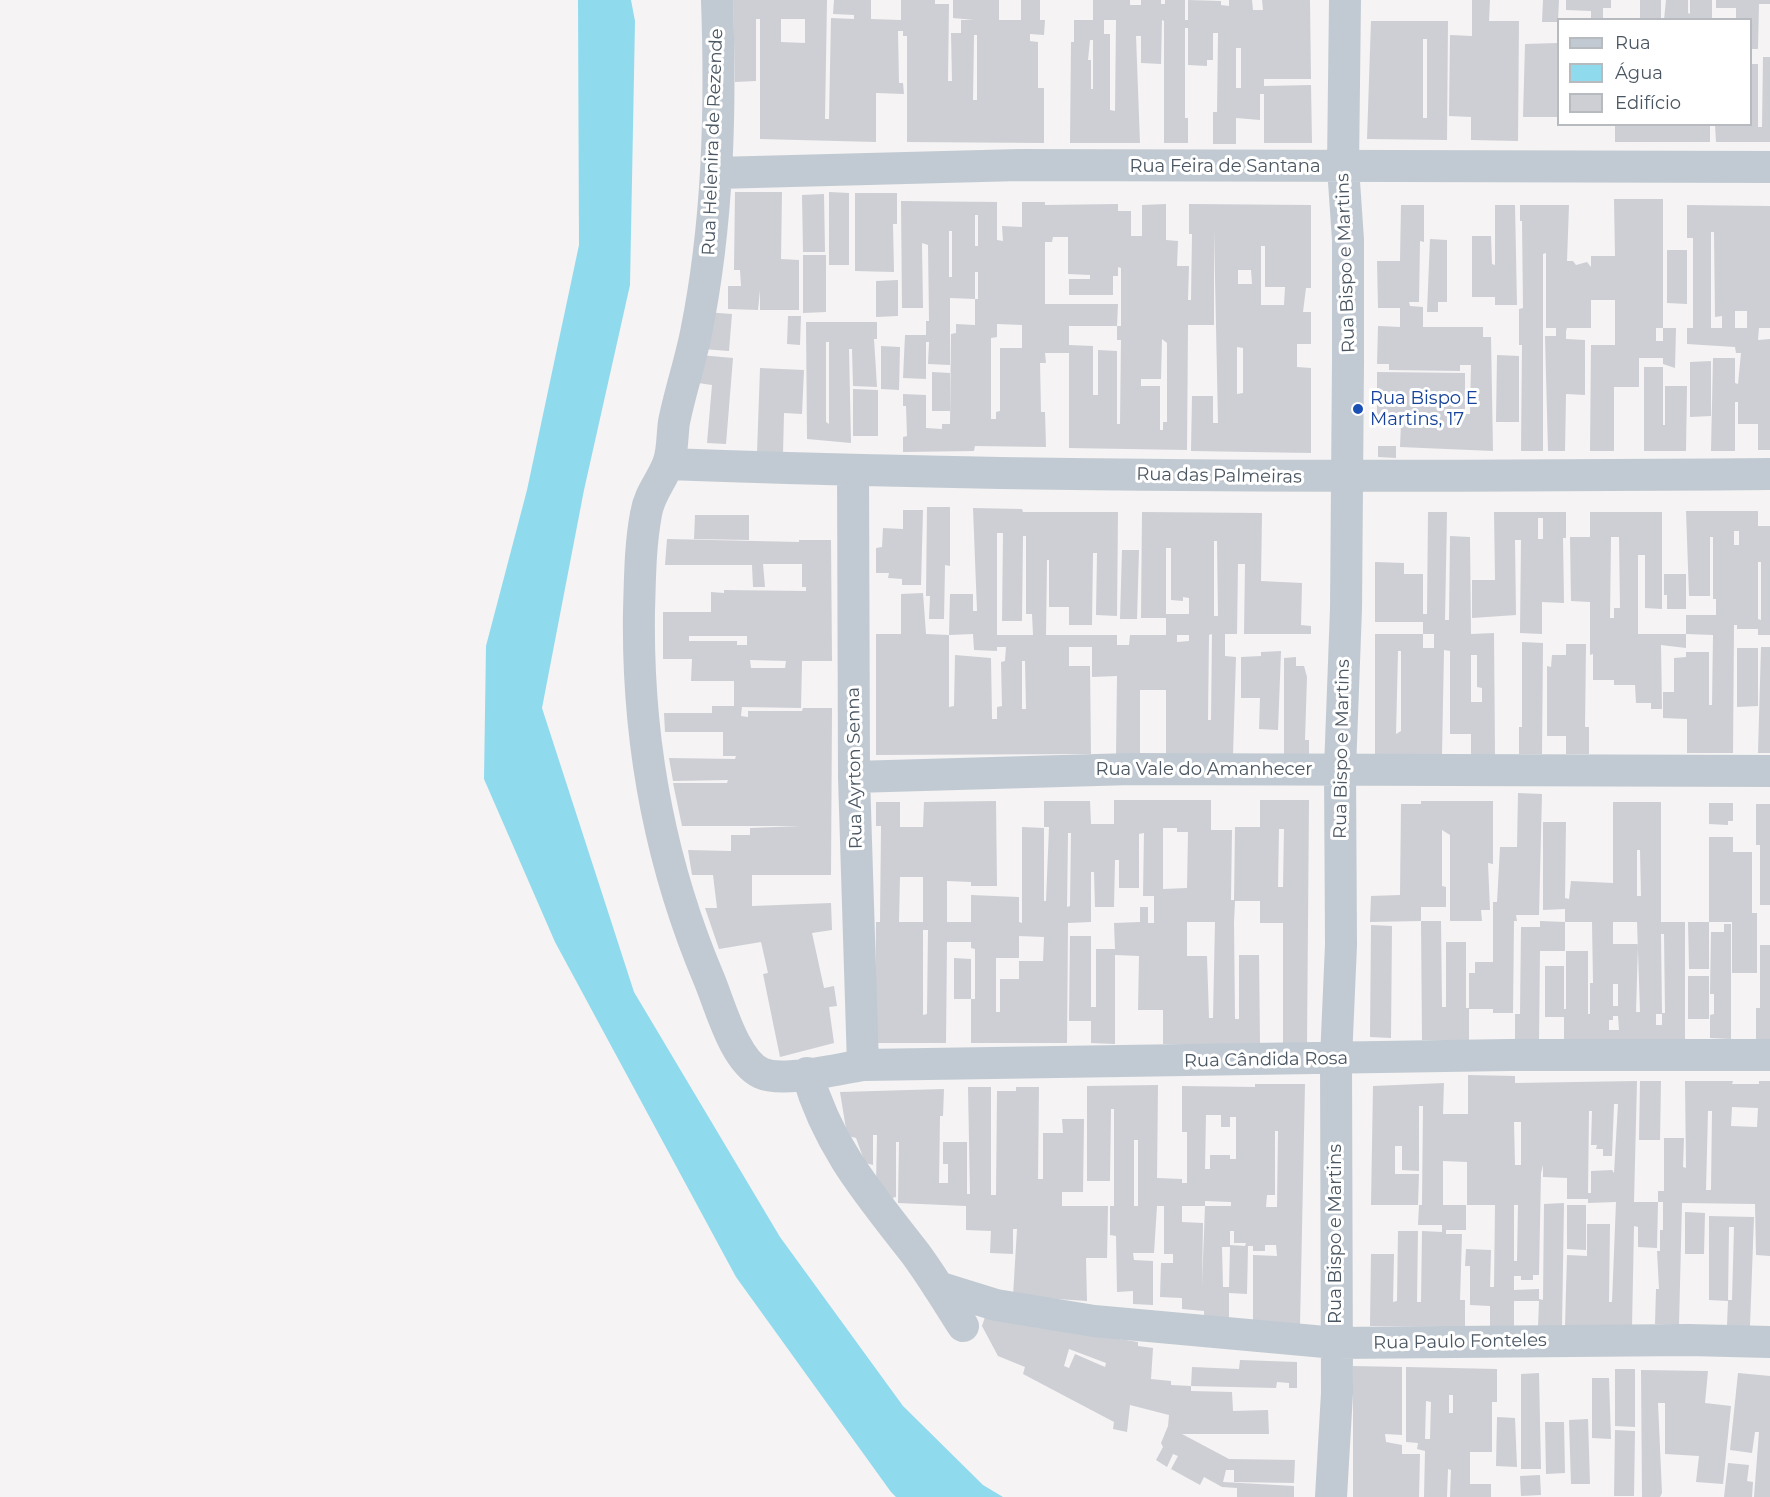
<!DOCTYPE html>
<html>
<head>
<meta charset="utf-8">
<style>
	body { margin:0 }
	#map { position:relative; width:1770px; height:1497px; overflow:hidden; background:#f5f3f3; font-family:Montserrat,sans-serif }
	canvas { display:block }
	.legend { position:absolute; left:1557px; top:18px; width:195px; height:108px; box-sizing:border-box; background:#fff; border:2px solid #b7bbc0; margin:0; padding:8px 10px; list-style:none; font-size:18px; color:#4a5661 }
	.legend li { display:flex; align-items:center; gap:12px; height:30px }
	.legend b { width:30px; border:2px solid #b7bbc0 }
</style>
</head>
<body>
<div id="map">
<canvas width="1770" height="1497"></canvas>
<ul class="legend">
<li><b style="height:8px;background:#c1cad2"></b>Rua</li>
<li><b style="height:16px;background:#90daee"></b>Água</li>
<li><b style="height:16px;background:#cdcfd5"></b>Edifício</li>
</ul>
</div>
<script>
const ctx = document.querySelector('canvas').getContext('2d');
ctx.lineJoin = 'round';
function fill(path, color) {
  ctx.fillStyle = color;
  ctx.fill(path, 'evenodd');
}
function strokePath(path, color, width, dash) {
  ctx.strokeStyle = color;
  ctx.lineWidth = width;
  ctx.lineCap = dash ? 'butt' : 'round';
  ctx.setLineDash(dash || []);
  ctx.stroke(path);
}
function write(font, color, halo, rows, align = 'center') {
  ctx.font = font + ' Montserrat,sans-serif';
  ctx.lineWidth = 6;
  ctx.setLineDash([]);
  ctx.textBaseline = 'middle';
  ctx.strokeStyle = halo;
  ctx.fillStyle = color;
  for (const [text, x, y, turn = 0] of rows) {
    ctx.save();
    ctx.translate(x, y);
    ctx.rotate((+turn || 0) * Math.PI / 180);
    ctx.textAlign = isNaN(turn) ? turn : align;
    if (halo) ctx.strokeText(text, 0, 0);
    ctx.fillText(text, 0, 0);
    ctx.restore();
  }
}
fill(new Path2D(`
	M578,0H631L635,21L630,285L584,490L542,708L634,992L780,1237L903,1406L983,1485L1003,1497H896L891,1492L736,1277L555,942L484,779L486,646L527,490L579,245Z`), '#90daee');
fill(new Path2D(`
	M733,0H827L825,119H829L831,18L854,19V15L833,14L834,0H871V19L901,20V0H935V4H949L948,81H952L951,33H961V20H974L953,18V0H999V20H1021V0H1040V20H1045L1044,35L1030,34V41L1038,42V88H1044V143L907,142V36H903V31H898L899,83H903L904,94L876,93V142L760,139V19H756V81L735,82ZM781,19H805V43L781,42ZM974,35H977V100H973Z
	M1093,0H1130V5H1141V0H1161V4H1165V0H1185V20H1188V0L1221,1V5L1229,6V0H1252L1253,10H1263L1262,0H1310L1311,79H1264V86L1311,85L1312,143H1264V94H1260V120L1236,118V144H1213V112H1217L1218,33H1213V60H1207V66L1188,65V28H1185V118H1188V143H1164V21L1162,20L1161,64L1141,63V36H1136L1140,143H1070L1071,42H1074V20H1093ZM1104,20H1116L1115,111L1110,110V34H1104ZM1090,40H1093V89H1091V60H1088ZM1236,48H1241V88H1236Z
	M1472,0H1490L1489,21H1519L1518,141L1471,140V117L1449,116L1450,35L1472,36Z
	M1543,0H1559L1558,22H1542Z
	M1566,0H1611V8H1603V20H1591V11L1566,10Z
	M1640,0H1661V20H1640Z
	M1666,0H1688V13L1690,14V0H1712V20H1664Z
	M1716,0H1770V4H1759L1758,49H1750V20H1736V8H1716Z
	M1371,21H1448L1447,140L1367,139ZM1423,39H1427V118H1423Z
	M1558,43V117H1523L1525,44Z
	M1763,57H1770V142H1716L1715,125L1750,124V64H1758V127H1762Z
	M1615,124H1710V142H1615Z
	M735,192H782L781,259L799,260V310H760V290L758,310L728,309V286H741L740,270H734Z
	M829,192L849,193V265H829Z
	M855,193H897V224H893L894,272L855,271Z
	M824,194L825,252H803L802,195Z
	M1614,199H1663V328H1656V341H1663V328H1676L1675,368L1663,364V358H1639V387H1614V451H1590L1591,345H1615V300H1591V328H1567L1566,331V339L1585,340V395L1566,394L1565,451H1548L1545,336H1556V328H1546V253L1543,254V451H1521L1522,345H1519V309L1523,308L1522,221H1520V205H1569L1567,261H1573L1576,265L1587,262L1591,267V256H1615Z
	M901,201L997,202V240L1003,241L1002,226L1022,227V202H1045V205L1118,204V211H1131V236H1142V205L1166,204V240L1178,241L1177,266H1189L1188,300H1191L1192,234H1189V204L1311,205V288H1306L1303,312H1311V344H1297V367L1311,368V453L1191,451L1192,396H1213V423H1218L1214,229V325H1188L1187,450L1069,448V353H1045L1046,363H1040L1041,412H1045L1046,447L975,446L974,451L903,452V437L907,436L906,406H903V394L926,395V428L942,429V424H950L951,334L956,333V324L975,325V299H978V272H975V299L950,298V365L928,364L929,342H926V379L903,378L905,335H926V321H929L928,245L922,243L923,308H902ZM975,215H978V246H975ZM949,231H952V277H949ZM1053,237H1068V274L1090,275V279H1069V295H1113V276H1118V267L1121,268V326H1117V340H1121L1120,424H1117V351L1098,350V395H1093V346L1069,345V326H1117L1118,304H1045V242H1052ZM1261,246H1265V287H1285L1284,305H1261ZM1238,270H1251L1252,284H1238ZM997,324L1022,325V348H1000V411L996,412V419H991V338L997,337ZM1162,339L1167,343V422H1163V430H1160V386H1141V379H1161ZM1237,347L1243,348V393L1237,394Z
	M1401,205H1424V242L1420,241L1419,302H1409L1410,306L1423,307V327H1483V337H1491L1493,451L1400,447L1401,424L1377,423V372L1465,373V414H1470L1471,365H1460V371L1389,370V364H1377L1378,326L1400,327V308H1378L1377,261H1400Z
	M1495,205H1515L1517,305H1495V297H1472V236H1491L1492,264L1495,265Z
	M1687,205L1770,206V328H1759L1758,340L1770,339V450H1758V424H1738V402H1735V451H1711L1713,358H1735V383L1738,384L1741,353H1736L1735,347L1687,344V328H1693V238H1687ZM1711,232H1714L1715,317L1722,316V328H1711ZM1735,311H1747V328H1735Z
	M1430,239L1447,240V302H1438V312H1427Z
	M1667,250H1687V304L1667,303Z
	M803,255H826V312L803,313Z
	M898,280V316L876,317V281Z
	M705,312L732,314L729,351L702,349Z
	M788,316H801L800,345L787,344Z
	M806,322H877V339H874L877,387L853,386L852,349H849L851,443L807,439ZM826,342H829V424L826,422Z
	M881,346L900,347L899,390L881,389Z
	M700,355L733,358L726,444L707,443L712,385L698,383Z
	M1497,355L1519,356V422H1496Z
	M1711,361V416L1690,417V362Z
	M1644,367H1663V425H1665V386H1687L1686,451H1644Z
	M760,368L804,370L802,414L784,413L783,454L757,453Z
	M932,372L950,373V411H932Z
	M853,389L878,390V436H853Z
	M1378,446H1396V458L1378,457Z
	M927,507H950V566L945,565L944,619H929L930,596H926Z
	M973,508L1022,509L1023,512H1118L1117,616L1096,615L1097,553H1093L1092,625H1069V607H1049V560H1047L1046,635H1117V645H1129L1130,635H1166V618H1141L1142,512L1262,513L1261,581L1302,583L1301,625L1311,626V634H1244L1245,564H1238L1237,634H1225V656L1236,657L1233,755L1166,754V690H1140V754H1116L1117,676L1092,677V647H1069V666H1090L1091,754L876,755V634H901V594L923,593L926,634L949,635V707L954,706L955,655L991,658L992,719H997V707L1002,706L1001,662L1005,661L1006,647H997V651L974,650L973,634L949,635L950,594H973V611H977ZM997,533H1003L1002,621H1022L1023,536H1026V614H1032L1033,635H997ZM1214,541H1217L1218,616H1214ZM1166,548H1171V600L1183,601V597L1189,598V614H1166ZM1212,634L1211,720H1208L1209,635ZM1177,635H1189V641L1177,642ZM1022,661H1025L1026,709H1022Z
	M903,510H923L921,585H902V579L888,578L889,573H876V548L882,547L883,528L903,529Z
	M1686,511H1758V526H1770V635H1758V629H1737V625H1734L1733,753H1687V719L1663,718V692H1674V658L1686,657V652H1709V705H1712L1713,635L1686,634V615H1716V599H1713V537H1710V596H1689ZM1734,531H1739V545H1734ZM1758,562H1761V620L1758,619Z
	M1428,512H1447L1445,620H1449L1450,536L1470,537L1471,634L1494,633L1495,755H1471V734H1450V651L1444,650L1442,755L1375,756V634H1423V622H1375V562L1404,563V574H1423V614H1427ZM1423,634H1434V648H1423ZM1398,651H1401V731L1396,734ZM1471,655H1477V687L1482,688V702H1471Z
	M1494,512H1566V538H1563L1564,603L1542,602V634L1520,633L1521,540H1515L1516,615L1472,618V580H1495ZM1538,518H1543V539H1538Z
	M1590,512H1662V609L1645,608V555H1638V634H1686V648L1661,645L1662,709H1651V703H1636L1635,685H1614V680H1593V654L1590,655V602L1571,601L1570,537H1590ZM1611,537H1619L1620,608H1614V618H1610Z
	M695,515H749V540L694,539Z
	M667,539L799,542V540H831L832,661H802L801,708L742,707L741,716L748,717V711H802L803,708H832L831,875H752V906L831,903L832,930L812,933L824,988L834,986L837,1006L829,1007L834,1043L780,1057L763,974L768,973L761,942L719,949L705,908H717L713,875H692L688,850L731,851V835H750V828L801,826H682L673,783H727L728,780L673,781L669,758L735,759L736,756H723V732H665L664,713H712V706H734V681H691L692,659H663V612H711V592L724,593V590L806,591V587H802V564H763L765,587H753L752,565H665ZM689,636H747V645H737V641H689ZM750,660L786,661L785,668H751Z
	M1122,550H1139L1137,619H1120Z
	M1664,574H1686V609H1667V595H1664Z
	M1522,642L1543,643L1542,754H1519V727H1522Z
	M1566,644H1586L1585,727H1589V754H1566V736H1547V666L1551,667L1552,655H1566Z
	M1761,647H1770V753H1758Z
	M1737,648H1758V706L1737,707Z
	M1281,651L1278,730L1259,729L1260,698H1241V657L1261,656V652Z
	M1296,657V666H1304L1307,677L1305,740H1309V756H1284V658Z
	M1518,793L1542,794L1539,915H1516L1517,921H1514L1513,1013H1493V1009H1469V973H1475V962H1493V902H1497L1500,847H1517Z
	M1114,800H1211V830H1232L1231,900H1234L1235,827H1260V800H1309L1307,1044H1283V923H1260V901H1235L1234,923L1235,1019H1239V955H1259L1260,1044H1163V1010H1138L1139,956L1115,955V1044L1091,1043V1021H1069L1070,936H1091V1007H1096V949H1115L1114,923L1140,922V907H1148V923H1154V896H1143L1144,833L1139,834V888H1119V860H1115L1114,907H1095L1094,872H1091V922L1068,923L1067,1043H971V999H975V949L971,948V942H947L946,1043H875L876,922H880L881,826H876V802H900V827H923L924,802L996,801L997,886H971V882L947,881V922H971V895L1019,897V922L1022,923V827L1044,828V901H1046L1049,827H1044V801H1090L1091,824H1114ZM1163,828H1177V832H1188L1187,888L1163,889ZM1279,829H1284L1283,887H1278ZM1068,833H1071L1070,906L1067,907ZM900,877H923V922H899ZM1187,922H1215L1213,1018H1209L1207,956H1187ZM923,930H928L927,1014L923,1015ZM1019,936L1044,937L1043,961H1019V979H1000V1012H996V958H1019Z
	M1421,801H1493V864L1488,863L1490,910H1481L1482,921H1450V835L1442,830V886L1446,887V907H1421V921L1370,922L1371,896L1400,895L1401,804H1421Z
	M1613,802H1661V922H1685V1039H1564V1017H1545V966H1564V1009H1566V951H1588V1014H1590V983H1593L1592,922H1565V909L1543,910V822H1566L1565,898L1569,899L1571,881L1613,883ZM1637,850H1640L1641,896H1637ZM1613,922H1637L1640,1012H1636L1638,944H1613ZM1661,934H1664L1665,1013H1662V1025H1656V1014H1662ZM1613,984H1618V1006H1613ZM1613,1016H1618L1619,1030H1609V1020H1613Z
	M1709,803H1733V821H1728V825L1709,824Z
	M1756,804H1770V905H1760V845H1756Z
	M1709,837H1733V852H1752V913H1757V973H1732V922H1709Z
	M1421,921H1441L1442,1007H1446V942H1466V1008H1469V1040H1422Z
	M1540,921L1565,922V951H1540L1539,1040L1515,1039V1014H1520L1521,927H1540Z
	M1688,922H1709V969H1689Z
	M1724,924H1731V1039L1710,1038V1015L1714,1014V994H1710L1711,932H1724Z
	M1371,925L1392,926L1391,1038L1370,1037Z
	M1760,945H1770V1039H1756V1008H1760Z
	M954,958L971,959V999H954Z
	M1688,976H1709V1019H1688Z
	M1468,1075L1515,1076V1083L1637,1081L1634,1202H1658L1657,1248L1638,1247V1227L1634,1226L1632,1327L1565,1326L1567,1255L1587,1256V1224H1610L1609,1302H1612L1616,1202L1588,1203V1199H1567V1178L1543,1177V1165L1541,1173L1539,1275H1533V1280H1521V1276H1514V1290L1539,1289V1299L1543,1300L1544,1204L1564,1203L1562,1327L1538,1326L1539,1301H1514V1326H1490V1306L1470,1305V1266H1465L1466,1249L1491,1250L1490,1287H1494L1495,1205H1467V1162L1443,1161V1205H1466V1230H1446V1234H1462L1460,1300H1465V1327L1370,1326L1371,1254H1394L1393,1302L1397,1301L1398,1231H1418L1417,1302H1421L1422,1231L1442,1232V1225H1418L1419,1205H1422L1423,1106H1419V1171L1402,1170V1146H1395V1174H1419L1418,1205H1371L1373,1086L1444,1083L1443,1114H1468ZM1614,1104H1618L1614,1173L1612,1170L1591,1171V1193H1588L1589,1111H1592L1591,1145H1597L1596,1149H1603V1156H1612ZM1514,1122H1521V1165H1515ZM1514,1205H1518L1517,1261H1514Z
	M1640,1081H1661L1660,1140H1639Z
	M1685,1081H1733L1732,1084H1759V1081H1770V1256L1756,1255L1755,1204L1682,1203L1679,1325L1655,1324L1656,1289H1659L1657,1251H1660V1230H1663V1202H1658V1191H1664V1138H1684L1683,1167L1686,1168ZM1732,1107L1758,1108L1757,1127L1731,1126ZM1708,1111H1712L1711,1190H1706Z
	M1255,1084H1305L1300,1326L1253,1324V1255L1277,1256L1276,1245H1265V1251H1253V1246H1248L1247,1294L1229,1293V1320L1204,1317V1311L1182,1309V1298L1160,1297L1161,1263H1173V1254H1164V1206H1157L1154,1253H1133L1134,1260L1153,1261V1305L1133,1304V1291L1117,1292L1116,1236L1110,1235V1206H1114V1109H1111L1110,1181H1087V1086L1158,1085L1157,1178L1182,1179V1183H1187V1132H1182V1086L1255,1087ZM1206,1115H1221V1127H1230V1117H1236V1159H1230V1155H1210V1169H1205ZM1275,1131H1278L1277,1207H1266L1267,1195H1275ZM1134,1140H1138V1206H1134ZM1205,1201L1231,1202V1206H1205L1202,1286L1203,1223L1182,1222V1206H1205ZM1230,1231H1234V1243H1246L1245,1246L1230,1245ZM1222,1247H1230L1229,1287H1223Z
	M968,1087H991V1195H996L997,1091H1016V1087H1039L1038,1179H1043V1133H1063L1062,1119H1084L1083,1192H1062V1206H1108L1107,1258H1086L1087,1301L1013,1296L1017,1229H1013V1254L990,1253L991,1231L966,1230V1206L898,1203L899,1142H896V1197L888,1199L876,1183L877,1135H873V1165L865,1163L856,1138L848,1136L846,1129L840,1092L944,1089L943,1116H940L939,1183H948V1164H943V1142H967V1194H970Z
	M1567,1205H1586V1250L1567,1249Z
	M1685,1212L1705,1213L1704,1254H1685Z
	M1709,1216L1754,1217L1750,1326H1727L1728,1301L1709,1300ZM1729,1227H1734L1732,1300H1728Z
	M985,1317L1138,1342V1346L1153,1348L1151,1379L1171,1381V1385L1191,1386V1391L1232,1392L1233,1411L1268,1410L1269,1434H1182L1229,1459L1295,1460L1294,1483L1234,1482V1470H1226L1223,1482L1294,1486V1497H1237V1488L1222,1487L1204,1477L1200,1485L1171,1469L1178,1456L1173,1454L1167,1467L1156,1460L1163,1447L1161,1443L1168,1426L1169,1415L1130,1405L1127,1432L1113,1429L1114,1422L1023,1374L1025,1367L998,1356L982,1326ZM1069,1349L1106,1363L1105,1367L1075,1354L1069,1368L1064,1366Z
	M1240,1360L1297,1362V1388H1289V1383L1277,1382L1276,1388L1191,1386L1192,1367L1239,1369Z
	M1353,1366L1402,1367V1435L1385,1434L1386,1442L1402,1445V1454H1420L1419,1497H1353Z
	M1406,1367L1497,1369V1402H1492V1452H1470V1484H1491V1497H1450L1451,1470L1448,1469L1447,1497H1424L1425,1451L1417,1449L1418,1443L1406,1442ZM1449,1395H1453V1413H1449ZM1426,1401L1431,1402L1430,1439H1425Z
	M1615,1369H1635V1427L1615,1426Z
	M1641,1370L1708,1371L1705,1403L1731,1406L1723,1484L1696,1482L1699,1456L1665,1454V1403H1658L1662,1493L1660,1497H1642Z
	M1539,1373L1541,1469H1521V1374Z
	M1738,1373L1770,1376V1497H1754L1759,1432H1755L1752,1453L1730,1450Z
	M1592,1378H1609L1611,1439L1592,1438Z
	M1497,1417L1515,1418L1517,1467L1496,1466Z
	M1588,1419L1590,1484H1571L1569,1420Z
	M1545,1422H1564L1565,1473L1546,1474Z
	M1615,1430L1635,1431L1634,1496H1614Z
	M1728,1463L1749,1465L1747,1481L1753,1482L1752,1497H1724Z
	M1540,1475L1541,1495L1521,1496L1520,1476Z`), '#cdcfd5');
strokePath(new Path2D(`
	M717,0C721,112 718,224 696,333C690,363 680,392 674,422C672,435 673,452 668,464C661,482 649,494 646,514C640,546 640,579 639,611C637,738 659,861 709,979C720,1005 734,1060 761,1073C782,1083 838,1069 863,1065L1509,1055H1770
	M716,173L1020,165L1770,167
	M668,464C1035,478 1402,477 1770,474
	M853,471L854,777L863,1065
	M854,777L1132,769L1770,771
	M807,1073C828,1147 869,1194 915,1253C932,1276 947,1301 963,1326
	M938,1287L996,1305L1094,1321L1336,1343L1689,1340L1770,1342
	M1331,1497L1337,1393L1336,1059L1341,945L1340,769L1346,609L1348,362V240L1343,167L1345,0`), '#c1cad2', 32);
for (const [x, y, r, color] of [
	[1358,409,6,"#1a4fb4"]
]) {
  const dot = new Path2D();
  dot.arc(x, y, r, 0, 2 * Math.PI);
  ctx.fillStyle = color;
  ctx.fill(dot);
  strokePath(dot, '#fff', 2);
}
write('18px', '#4a5661', '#fff', [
	["Rua Helenira de Rezende",713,142,-88],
	["Rua Feira de Santana",1225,167],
	["Rua Bispo e Martins",1346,263,-92],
	["Rua das Palmeiras",1219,476,1],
	["Rua Bispo e Martins",1342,749,-89],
	["Rua Ayrton Senna",855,768,-91],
	["Rua Vale do Amanhecer",1204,770],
	["Rua Cândida Rosa",1266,1060,-1],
	["Rua Bispo e Martins",1336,1234,-90],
	["Rua Paulo Fonteles",1460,1342,-1]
]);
write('18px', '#164399', '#fff', [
	["Rua Bispo E",1370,399],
	["Martins, 17",1370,420]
], 'left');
</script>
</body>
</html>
